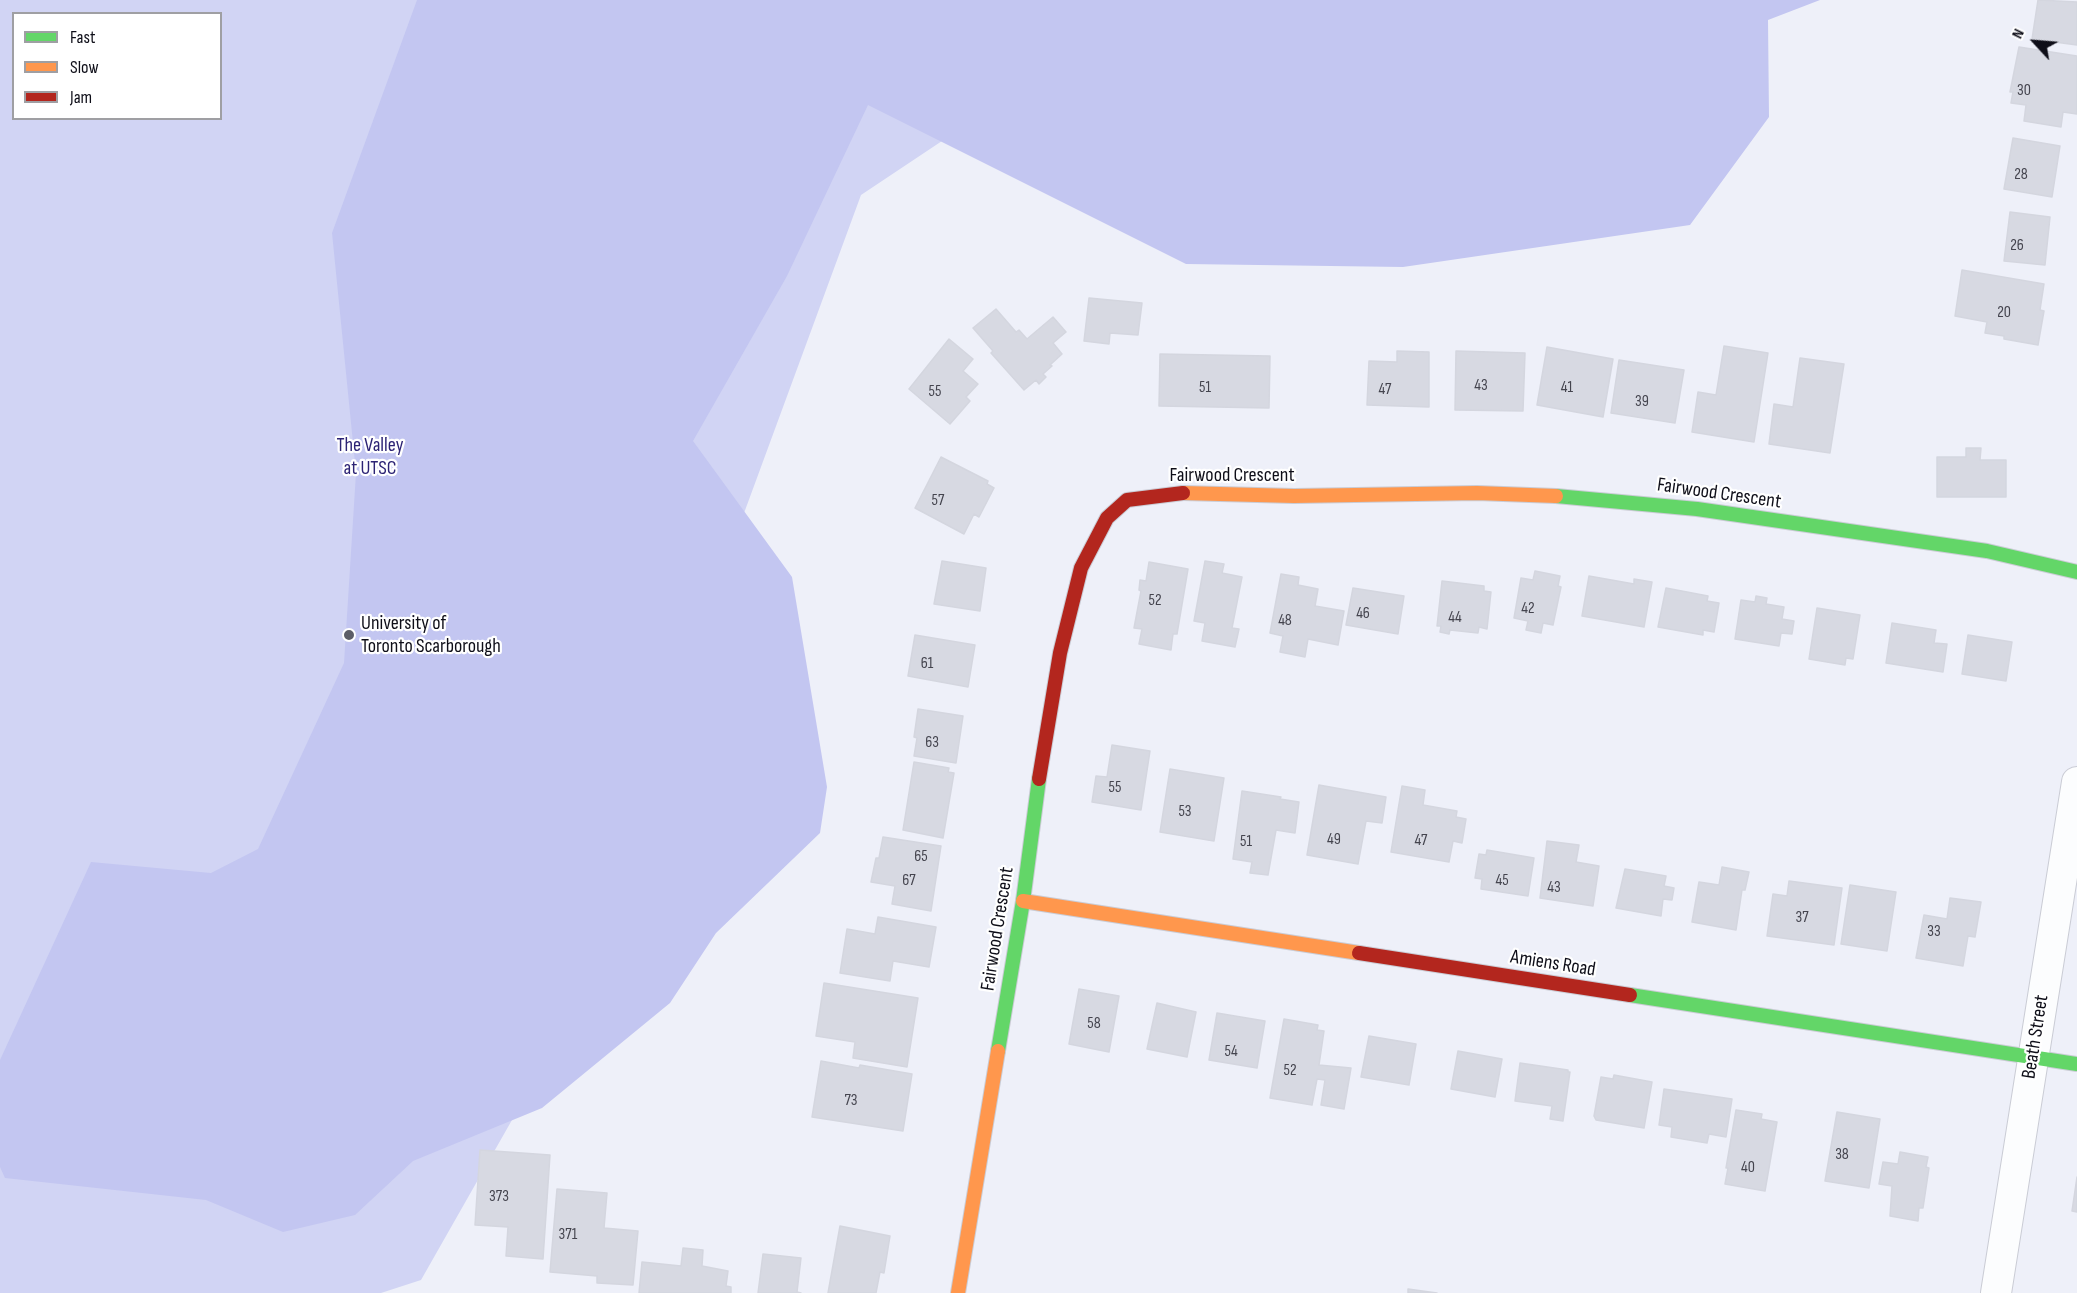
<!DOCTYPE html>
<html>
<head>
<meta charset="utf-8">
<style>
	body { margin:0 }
	#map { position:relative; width:2077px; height:1293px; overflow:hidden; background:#eef0f9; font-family:"Sofia Sans Condensed",sans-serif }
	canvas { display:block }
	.legend { position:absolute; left:12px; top:12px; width:210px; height:108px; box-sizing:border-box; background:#fff; border:2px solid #9f9fa3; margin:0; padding:8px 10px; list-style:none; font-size:18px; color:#0e0e18 }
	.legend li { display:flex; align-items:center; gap:12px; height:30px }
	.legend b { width:30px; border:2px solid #9f9fa3 }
	.north { position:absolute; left:2005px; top:12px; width:60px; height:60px; -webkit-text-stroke:4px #fff; paint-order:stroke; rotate:296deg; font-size:16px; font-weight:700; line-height:24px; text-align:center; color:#0e0e18 }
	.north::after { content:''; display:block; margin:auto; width:21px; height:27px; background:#0e0e18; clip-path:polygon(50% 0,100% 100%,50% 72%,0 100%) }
</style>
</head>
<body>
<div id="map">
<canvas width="2077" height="1293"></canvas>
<ul class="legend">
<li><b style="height:8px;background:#63d668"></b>Fast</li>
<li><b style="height:8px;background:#ff974d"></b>Slow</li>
<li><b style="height:8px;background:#b3261e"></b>Jam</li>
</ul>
<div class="north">N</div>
</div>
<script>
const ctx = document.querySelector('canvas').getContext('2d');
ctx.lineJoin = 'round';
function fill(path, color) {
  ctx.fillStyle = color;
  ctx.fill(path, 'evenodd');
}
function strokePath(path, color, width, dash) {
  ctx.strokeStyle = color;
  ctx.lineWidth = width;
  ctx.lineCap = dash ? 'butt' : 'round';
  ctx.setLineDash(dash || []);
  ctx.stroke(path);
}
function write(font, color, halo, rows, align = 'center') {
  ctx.font = font + ' "Sofia Sans Condensed",sans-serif';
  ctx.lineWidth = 4.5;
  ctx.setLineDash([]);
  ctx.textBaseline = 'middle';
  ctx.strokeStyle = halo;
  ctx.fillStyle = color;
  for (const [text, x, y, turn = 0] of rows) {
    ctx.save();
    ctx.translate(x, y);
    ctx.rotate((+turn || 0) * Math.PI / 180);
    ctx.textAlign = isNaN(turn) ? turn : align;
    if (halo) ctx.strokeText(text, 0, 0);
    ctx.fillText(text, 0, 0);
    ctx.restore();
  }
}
fill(new Path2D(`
	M0,0H1573L993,107L861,195L537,1076L421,1280L381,1293H0ZM14,14H220V118H14Z`), '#d1d4f4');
fill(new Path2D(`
	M417,0H1820L1768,20L1769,117L1690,225L1403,267L1186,264L868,105L787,276L693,441L792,577L827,787L820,833L716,933L670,1003L542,1108L413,1161L355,1215L283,1232L206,1200L5,1178L0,1167V1060L91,862L211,873L258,849L344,663L356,473L332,233Z`), '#c3c6f1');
const building = new Path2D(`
	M2038,0L2077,2V45L2032,39Z
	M2019,47L2077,56V114L2063,112L2061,127L2024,121L2026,105L2011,103L2013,92H2010Z
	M2013,138L2060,146L2052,197L2004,189Z
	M2010,212L2050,217L2045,265L2004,261Z
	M1962,270L2044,284L2040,310L2044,311L2038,345L2004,339V336L1985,333L1987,322L1955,316Z
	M1089,298L1142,303L1138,335L1110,333L1109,344L1084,341Z
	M996,309L1016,332L1019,330L1027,339L1053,317L1066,332L1053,343L1062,354L1050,365L1052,366L1043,374L1046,377L1039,384L1036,380L1024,390L991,353L993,351L973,328Z
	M949,339L973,359L963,371L978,384L966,397L970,401L950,424L909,389Z
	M1724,346L1768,353L1754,442L1692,432L1698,392L1716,395Z
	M1547,347L1613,359L1603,417L1537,405Z
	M1397,351L1429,352V407L1367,405L1369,361L1397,362Z
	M1456,351L1525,353L1523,411L1455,410Z
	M1160,354L1270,356L1269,408L1159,406Z
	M1800,358L1844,364L1830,453L1769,444L1774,404L1793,407Z
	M1619,360L1684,370L1675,423L1611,413Z
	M1966,448H1981L1980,460H2006V497H1937V457H1966Z
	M941,457L988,481L987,484L994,488L979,517L974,514L964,534L915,508Z
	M942,561L986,568L980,611L934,604Z
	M1205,561L1224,564L1222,573L1242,577L1232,628L1239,629L1235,647L1202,641L1205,623L1194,621Z
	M1149,562L1188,569L1177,634H1173L1171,650L1139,644L1142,629L1134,628L1141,591L1139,590L1140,580L1146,581Z
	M1535,571L1560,576L1558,586L1561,587L1553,625L1543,623L1541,633L1526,630L1528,621L1514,618L1521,578L1533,580Z
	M1281,574L1299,577L1298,585L1318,589L1315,606L1344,611L1338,645L1308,639L1305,657L1280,652L1283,636L1270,633Z
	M1589,576L1634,584V579L1652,582L1644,627L1582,616Z
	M1442,581L1484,586V591L1491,592L1487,629L1479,627L1478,633L1450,630L1449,634L1440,632L1441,626H1437Z
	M1353,588L1404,596L1398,634L1346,625Z
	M1666,588L1708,596L1707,601L1719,603L1714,632L1703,630V635L1658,627Z
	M1756,596L1767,598L1766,604L1784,607L1782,619L1794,621L1792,634L1781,633L1779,646L1735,639L1741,600L1755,602Z
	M1817,608L1860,615L1853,659L1846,658L1845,665L1809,659Z
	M1892,623L1936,630L1934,643L1947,644L1943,672L1886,663Z
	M915,635L975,645L968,687L908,676Z
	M1968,635L2012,642L2006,681L1962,674Z
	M918,709L963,716L956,763L914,756L917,738L914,737Z
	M1112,745L1150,751L1141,810L1092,802L1096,776L1107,777Z
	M914,762L949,768L948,772L954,773L943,838L903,830Z
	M1170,769L1224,778L1214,841L1160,832Z
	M1319,785L1386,797L1382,823L1366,821L1358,864L1307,855Z
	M1402,786L1425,790L1423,805L1457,811L1456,817L1466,819L1462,843L1453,841L1449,862L1391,852Z
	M1242,791L1281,797L1280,799L1299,802L1295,833L1276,830L1268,875L1250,873L1252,862L1233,859Z
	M883,837L941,846L931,911L892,904L895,886L871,882L876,858H879Z
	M1547,841L1579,845L1576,862L1599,866L1593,906L1540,898Z
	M1487,850L1534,858L1528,896L1481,889L1482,879L1475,878L1479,854L1486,855Z
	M1722,867L1749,872L1745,890H1742L1736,930L1692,922L1699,882L1719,885Z
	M1625,869L1666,876L1664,886L1674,888L1672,900L1663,899L1661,916L1616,908Z
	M1789,881L1842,888L1834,945L1767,936L1773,894L1787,896Z
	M1850,885L1896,892L1887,951L1841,944Z
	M1950,898L1981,902L1975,937L1968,936L1963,966L1916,958L1924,915L1947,919Z
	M878,917L936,927L929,967L893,961L890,981L840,973L847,929L875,934Z
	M824,983L918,998L907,1067L853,1058L855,1042L816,1036Z
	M1079,989L1119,996L1109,1052L1069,1044Z
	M1157,1003L1196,1012L1187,1057L1147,1049Z
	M1217,1013L1265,1021L1257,1068L1209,1060Z
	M1284,1019L1318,1025L1317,1030L1324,1031L1319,1065L1351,1068L1344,1109L1321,1105L1325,1080L1317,1079L1312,1105L1270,1098Z
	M1369,1036L1416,1044L1409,1085L1361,1077Z
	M1458,1051L1502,1059L1495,1097L1451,1089Z
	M821,1061L859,1068L860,1065L912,1074L903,1131L812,1117Z
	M1520,1063L1568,1070V1072H1570L1563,1121L1550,1119L1552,1106L1515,1101Z
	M1614,1075L1652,1082L1644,1128L1596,1120L1594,1116L1601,1077L1613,1079Z
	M1664,1089L1732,1099L1726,1137L1709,1134L1707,1143L1671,1137L1672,1127L1659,1125Z
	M1736,1110L1762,1114L1761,1119L1777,1122L1765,1191L1725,1184L1728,1168H1726Z
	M1837,1112L1880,1119L1869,1188L1825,1181Z
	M480,1150L550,1155L543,1259L506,1256L508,1227L475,1225Z
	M1900,1152L1928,1157L1926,1167L1929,1168L1923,1208H1919L1918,1221L1890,1216L1892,1186L1879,1184L1883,1162L1898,1164Z
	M2077,1177V1212L2072,1211Z
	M557,1189L607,1193L604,1228L638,1231L633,1285L597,1283V1276L550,1272Z
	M840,1226L890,1236L884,1273L880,1272L876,1293H828Z
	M683,1248L703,1250L702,1266L728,1271L726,1286L731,1287V1293H639L642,1262L681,1266Z
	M763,1254L801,1258L797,1292L801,1293H758Z
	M1408,1289L1437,1293H1408Z`);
fill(building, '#d7d9e2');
strokePath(building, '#d4d6df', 1.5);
const street = new Path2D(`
	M1996,1293L2077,782`);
const fast = new Path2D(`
	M1556,496L1697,509L1987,551L2077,572
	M1630,995L2077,1064
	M998,1051L1023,901L1039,779`);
const slow = new Path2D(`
	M1183,493L1294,496L1477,493L1556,496
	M1023,901L1359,953
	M958,1293L998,1051`);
const jam = new Path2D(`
	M1039,779L1060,653L1081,568L1107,518L1127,500L1183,493
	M1359,953L1630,995`);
strokePath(street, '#caccd5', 32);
strokePath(fast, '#caccd5', 16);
strokePath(slow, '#caccd5', 16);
strokePath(jam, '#caccd5', 16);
strokePath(street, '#fcfdfe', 30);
strokePath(fast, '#63d668', 14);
strokePath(slow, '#ff974d', 14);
strokePath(jam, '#b3261e', 14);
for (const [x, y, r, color] of [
	[349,635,6,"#5c5d67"]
]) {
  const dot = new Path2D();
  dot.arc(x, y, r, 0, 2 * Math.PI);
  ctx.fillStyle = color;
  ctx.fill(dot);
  strokePath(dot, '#fff', 2);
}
write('16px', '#44444e', null, [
	["30",2024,91],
	["28",2021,175],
	["26",2017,246],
	["20",2004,313],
	["43",1481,386],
	["51",1205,388],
	["41",1567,388],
	["47",1385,390],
	["55",935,392],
	["39",1642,402],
	["57",938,501],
	["52",1155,601],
	["42",1528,609],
	["46",1363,614],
	["44",1455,618],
	["48",1285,621],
	["61",927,664],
	["63",932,743],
	["55",1115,788],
	["53",1185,812],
	["49",1334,840],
	["47",1421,841],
	["51",1246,842],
	["65",921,857],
	["67",909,881],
	["45",1502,881],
	["43",1554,888],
	["37",1802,918],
	["33",1934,932],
	["58",1094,1024],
	["54",1231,1052],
	["52",1290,1071],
	["73",851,1101],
	["38",1842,1155],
	["40",1748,1168],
	["373",499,1197],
	["371",568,1235]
]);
write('20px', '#2c2374', '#fff', [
	["The Valley",370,446],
	["at UTSC",370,469]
]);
write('20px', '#0e0e18', '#fff', [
	["Fairwood Crescent",1232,476],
	["Fairwood Crescent",1719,494,8],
	["Fairwood Crescent",998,929,-81],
	["Amiens Road",1553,964,9],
	["Beath Street",2036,1037,-81]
]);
write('20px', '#0e0e18', '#fff', [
	["University of",361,624],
	["Toronto Scarborough",361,647]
], 'left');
</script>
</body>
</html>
